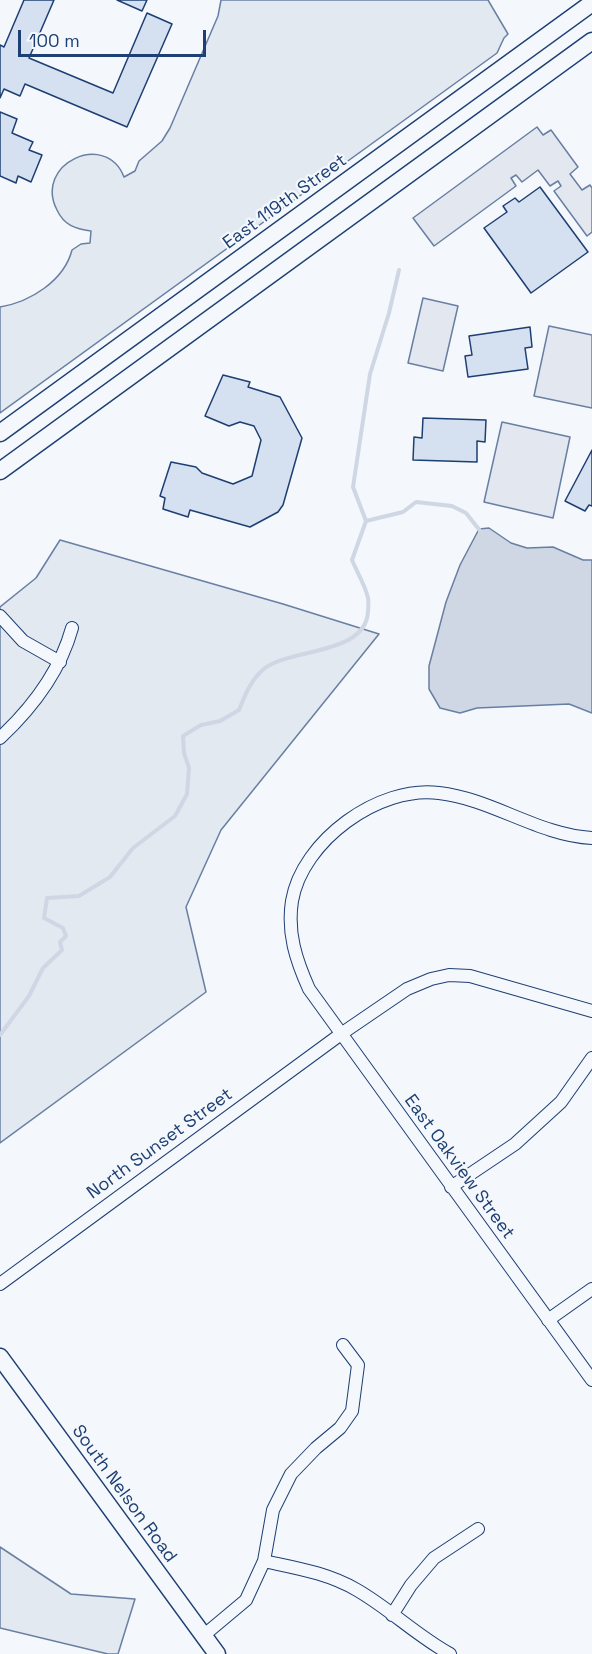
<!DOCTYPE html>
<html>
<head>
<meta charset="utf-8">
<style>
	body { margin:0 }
	#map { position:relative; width:592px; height:1654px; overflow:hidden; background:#f4f7fb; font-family:"Space Grotesk",sans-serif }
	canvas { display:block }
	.scale { position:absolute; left:18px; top:30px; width:188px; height:27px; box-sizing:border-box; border:3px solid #1d3f73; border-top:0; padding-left:8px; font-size:18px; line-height:21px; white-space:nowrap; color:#1d3f73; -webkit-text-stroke:4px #f4f7fb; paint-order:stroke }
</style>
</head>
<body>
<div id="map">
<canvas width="592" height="1654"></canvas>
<div class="scale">100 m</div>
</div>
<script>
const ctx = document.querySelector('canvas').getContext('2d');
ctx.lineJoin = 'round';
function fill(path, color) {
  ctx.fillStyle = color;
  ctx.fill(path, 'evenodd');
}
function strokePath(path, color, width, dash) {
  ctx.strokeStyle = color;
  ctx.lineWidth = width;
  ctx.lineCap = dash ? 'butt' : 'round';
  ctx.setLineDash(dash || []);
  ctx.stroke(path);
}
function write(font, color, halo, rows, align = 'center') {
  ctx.font = font + ' "Space Grotesk",sans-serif';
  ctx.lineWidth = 4.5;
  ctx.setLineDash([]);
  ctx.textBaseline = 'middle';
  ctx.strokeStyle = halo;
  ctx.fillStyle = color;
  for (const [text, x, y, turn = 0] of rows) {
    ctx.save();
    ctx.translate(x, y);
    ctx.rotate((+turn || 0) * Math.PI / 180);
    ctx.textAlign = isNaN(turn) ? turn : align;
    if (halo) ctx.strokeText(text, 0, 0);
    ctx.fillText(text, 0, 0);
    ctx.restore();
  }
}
const green = new Path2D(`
	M221,0H488L508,34L504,38L497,53L0,413V307C30,302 64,281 72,250L81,244L90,243L91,231C75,229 64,225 57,210C33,164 106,130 124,177L135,171L139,161L162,141L170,128L218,16Z
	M60,540L283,604L379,634L221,830L186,907L206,992L0,1143V607L36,578Z
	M0,1547L71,1594L135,1599L118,1654H108L0,1628Z`);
fill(green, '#e3e9f0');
strokePath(green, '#687fa3', 1.5);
const parking = new Path2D(`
	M537,127L543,135L551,130L578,167L570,174L582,190L590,185L592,188V232L587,236L554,191L561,186L558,181L550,186L538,170L522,182L516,175L511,178L516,186L434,246L413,218Z
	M423,298L458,306L443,371L408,363Z
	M549,326L592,335V408L534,396Z
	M502,422L570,437L553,518L484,502Z`);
fill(parking, '#e3e8f0');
strokePath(parking, '#687fa3', 1.5);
const water = new Path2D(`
	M489,528L511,543L527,548L553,547L583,560H592V713L569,704L477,708L460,713L440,708L429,689V666L446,602L460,565L479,529Z`);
fill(water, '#cfd7e4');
strokePath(water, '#687fa3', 1.5);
strokePath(new Path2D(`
	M366,521L403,512L416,502L452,506L466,513L481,532
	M0,1035L29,996L43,968L62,950L60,942L66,936L63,928L44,918L47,898L79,896L110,877L133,848L175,816L187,794L189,768L184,753L183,736L201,725L220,721L239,710C245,695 251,679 265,668C292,648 365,655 368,612C368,608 369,602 368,598C366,587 357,572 352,560L366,521L353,487L370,374L389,313L399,270`), '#cfd7e4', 4);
const building = new Path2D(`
	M24,0H54L29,58L113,93L147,13L172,24L127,127L25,84L20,96L4,89L0,98V45L4,47Z
	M117,0H147L142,11Z
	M0,112L17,119L12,133L33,142L29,150L42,155L31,182L18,176L16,183L0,176Z
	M540,187L588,252L531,293L484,228L507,212L503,206L515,198L519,202Z
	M530,327L532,347L525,348L528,369L468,377L465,356L472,355L469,336Z
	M223,375L250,382L248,387L280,397L302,438L283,505L278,512L250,527L190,510L188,517L163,509L165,498L160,496L171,462L196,467L202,473L233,484L252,476L261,440L254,426L240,422L229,426L205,416Z
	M423,418L486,420L485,442L477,441V462L413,460L414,437L422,438Z
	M592,450V506L589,505L585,511L565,501Z`);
fill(building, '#d5e0f0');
strokePath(building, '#1d3f73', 1.5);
const street = new Path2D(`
	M0,616L23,641L60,662
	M0,738C33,707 60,672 72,628
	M592,838C538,835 492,799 439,793C379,785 302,841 292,901C287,933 296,960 309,989L592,1380
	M451,1187L515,1144L561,1102L592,1058
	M0,1284L341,1034L407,989L431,979L449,975L470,976L592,1011
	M548,1320L592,1289
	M264,1561C296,1568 328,1573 357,1590C390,1609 417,1636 450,1654
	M392,1615L411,1585L434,1558L478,1529
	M203,1636L246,1600L264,1561L273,1510L291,1474L316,1448L340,1428L352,1411L358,1365L343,1345`);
const secondary = new Path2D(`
	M0,433L592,3
	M0,471L592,41
	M0,1357L217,1654`);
strokePath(street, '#1d3f73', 14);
strokePath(secondary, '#1d3f73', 19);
strokePath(street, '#f4f7fb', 12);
strokePath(secondary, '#f4f7fb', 16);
write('18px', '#1d3f73', '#f4f7fb', [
	["East 119th Street",285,202,-36],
	["North Sunset Street",160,1144,-36],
	["East Oakview Street",459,1167,54],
	["South Nelson Road",124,1494,54]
]);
</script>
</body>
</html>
